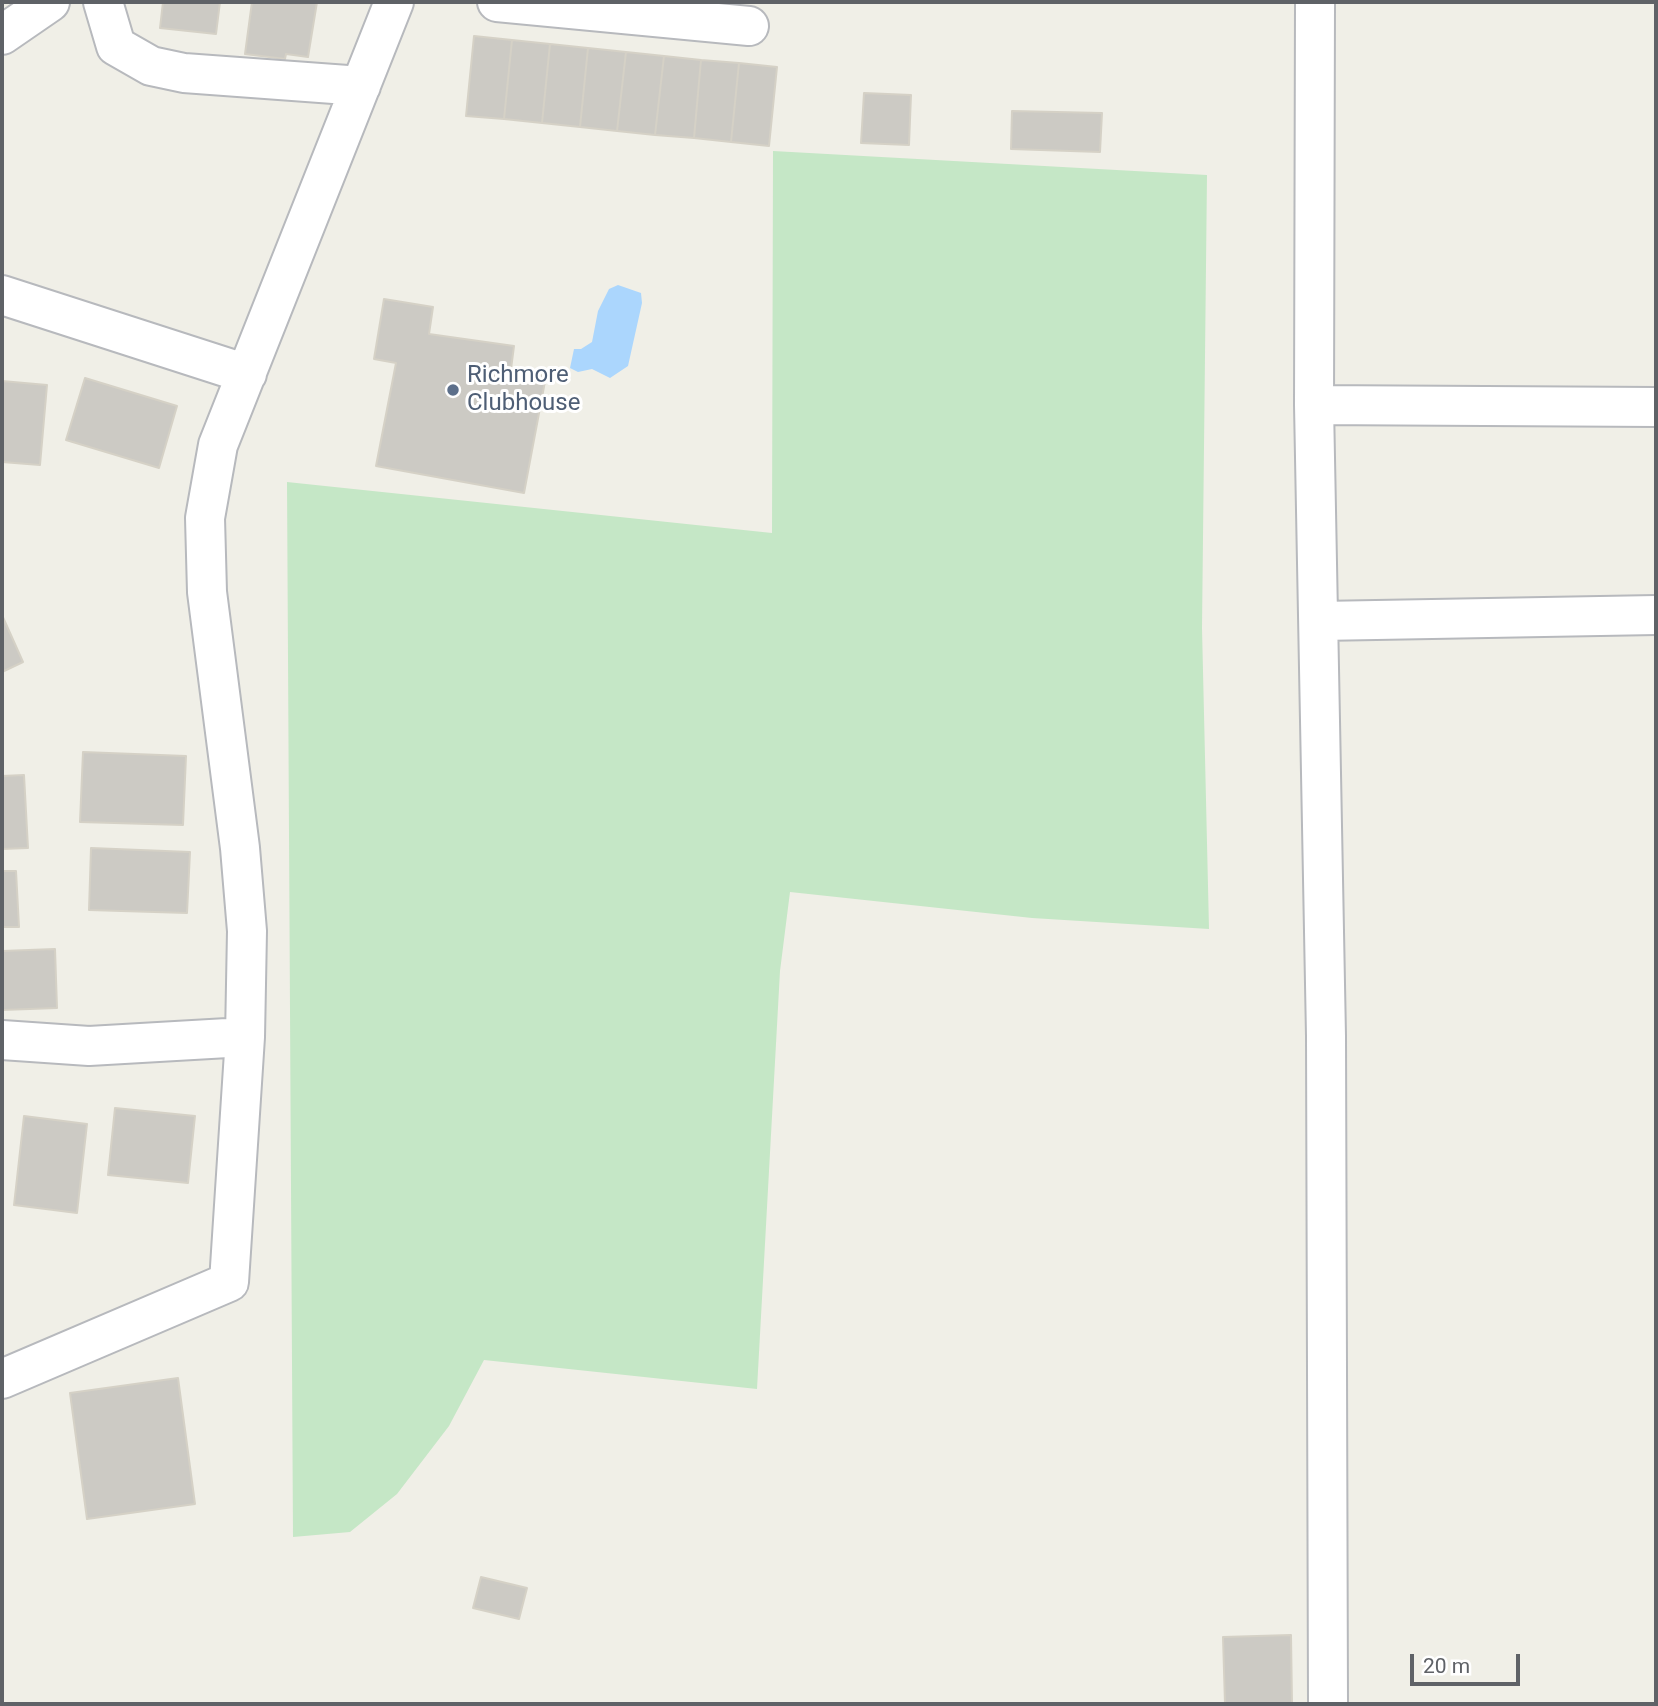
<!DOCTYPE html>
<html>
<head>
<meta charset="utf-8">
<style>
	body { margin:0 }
	#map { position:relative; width:1658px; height:1706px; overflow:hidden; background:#f0efe7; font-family:Roboto,sans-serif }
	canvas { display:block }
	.frame { position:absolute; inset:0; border:4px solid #5f6267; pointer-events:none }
	.scale { position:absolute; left:1410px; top:1654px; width:110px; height:32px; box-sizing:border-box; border:4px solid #5f6267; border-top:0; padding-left:9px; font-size:21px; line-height:24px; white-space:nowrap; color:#5f6267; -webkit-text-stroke:5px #fff; paint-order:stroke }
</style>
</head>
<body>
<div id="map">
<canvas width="1658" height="1706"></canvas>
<div class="frame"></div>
<div class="scale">20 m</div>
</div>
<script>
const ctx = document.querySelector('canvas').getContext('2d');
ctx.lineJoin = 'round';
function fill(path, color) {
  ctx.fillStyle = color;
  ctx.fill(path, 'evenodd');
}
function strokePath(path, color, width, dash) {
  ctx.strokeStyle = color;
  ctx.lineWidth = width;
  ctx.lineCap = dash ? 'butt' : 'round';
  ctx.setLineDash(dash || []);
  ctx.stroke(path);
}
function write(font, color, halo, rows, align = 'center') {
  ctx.font = font + ' Roboto,sans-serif';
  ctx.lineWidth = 6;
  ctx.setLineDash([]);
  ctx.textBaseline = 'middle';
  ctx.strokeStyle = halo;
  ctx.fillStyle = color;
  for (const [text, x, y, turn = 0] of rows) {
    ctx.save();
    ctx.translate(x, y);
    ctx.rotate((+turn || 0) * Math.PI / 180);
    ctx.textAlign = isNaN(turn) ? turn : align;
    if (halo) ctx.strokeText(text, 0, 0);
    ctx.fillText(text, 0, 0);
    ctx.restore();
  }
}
fill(new Path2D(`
	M773,151L1207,175L1202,628L1209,929L1032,918L790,892L780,971L757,1389L484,1360L449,1426L397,1494L350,1532L293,1537L287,482L772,533Z`), '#c5e7c6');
fill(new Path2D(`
	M618,285L641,293L642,303L628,366L610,378L592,369L578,372L570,368L574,349H581L592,342L598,311L609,289Z`), '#abd6fd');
const building = new Path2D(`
	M163,2H220L216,34L160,28Z
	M252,2H317L308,57L286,54L285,59L245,54Z
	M474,36L512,40L504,119L466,116Z
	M512,40L550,44L542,123L504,119Z
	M550,44L588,48L580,127L542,123Z
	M588,48L626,52L617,131L580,127Z
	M626,52L664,56L655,135L617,131Z
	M664,56L701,60L694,138L655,135Z
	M701,60L739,63L731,142L694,138Z
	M739,63L777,67L769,146L731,142Z
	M864,93L911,95L909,145L861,143Z
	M1012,111L1102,113L1100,152L1011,149Z
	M384,299L433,307L429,334L514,346L511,369L546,376L524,493L376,466L396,363L374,359Z
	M85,378L177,406L159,468L66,440Z
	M2,381L47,385L40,465L2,462Z
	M2,615L23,662L2,672Z
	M83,752L186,756L183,825L80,822Z
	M24,775L28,848L2,849V776Z
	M91,848L190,852L187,913L89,910Z
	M2,871H16L19,927H2Z
	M55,949L57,1008L2,1010V951Z
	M115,1108L195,1116L188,1183L108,1175Z
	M24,1116L87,1124L77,1213L14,1205Z
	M178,1378L195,1504L87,1519L70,1393Z
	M481,1577L527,1588L519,1619L473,1608Z
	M1291,1635L1292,1704H1225L1223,1637Z`);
fill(building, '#cccac4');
strokePath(building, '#d5d1c6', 2);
const minor = new Path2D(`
	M103,2L116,46L151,66L184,73L361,86
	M497,2L749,26
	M1315,2L1314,405L1326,1036L1328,1704
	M2,35L50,2
	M2,295L247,374
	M1314,405L1656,407
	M1320,621L1656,615
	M2,1040L89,1046L245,1037
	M2,1379L229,1282L245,1037L247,931L240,848L207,592L205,518L218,445L394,2`);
strokePath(minor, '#b7b9bd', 42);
strokePath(minor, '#fff', 38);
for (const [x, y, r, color] of [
	[453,390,7,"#5c6f8a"]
]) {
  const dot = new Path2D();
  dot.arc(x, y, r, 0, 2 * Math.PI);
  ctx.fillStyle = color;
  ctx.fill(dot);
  strokePath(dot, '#fff', 2.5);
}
write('24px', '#4e5e75', '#fff', [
	["Richmore",467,376],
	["Clubhouse",467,404]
], 'left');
</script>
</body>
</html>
